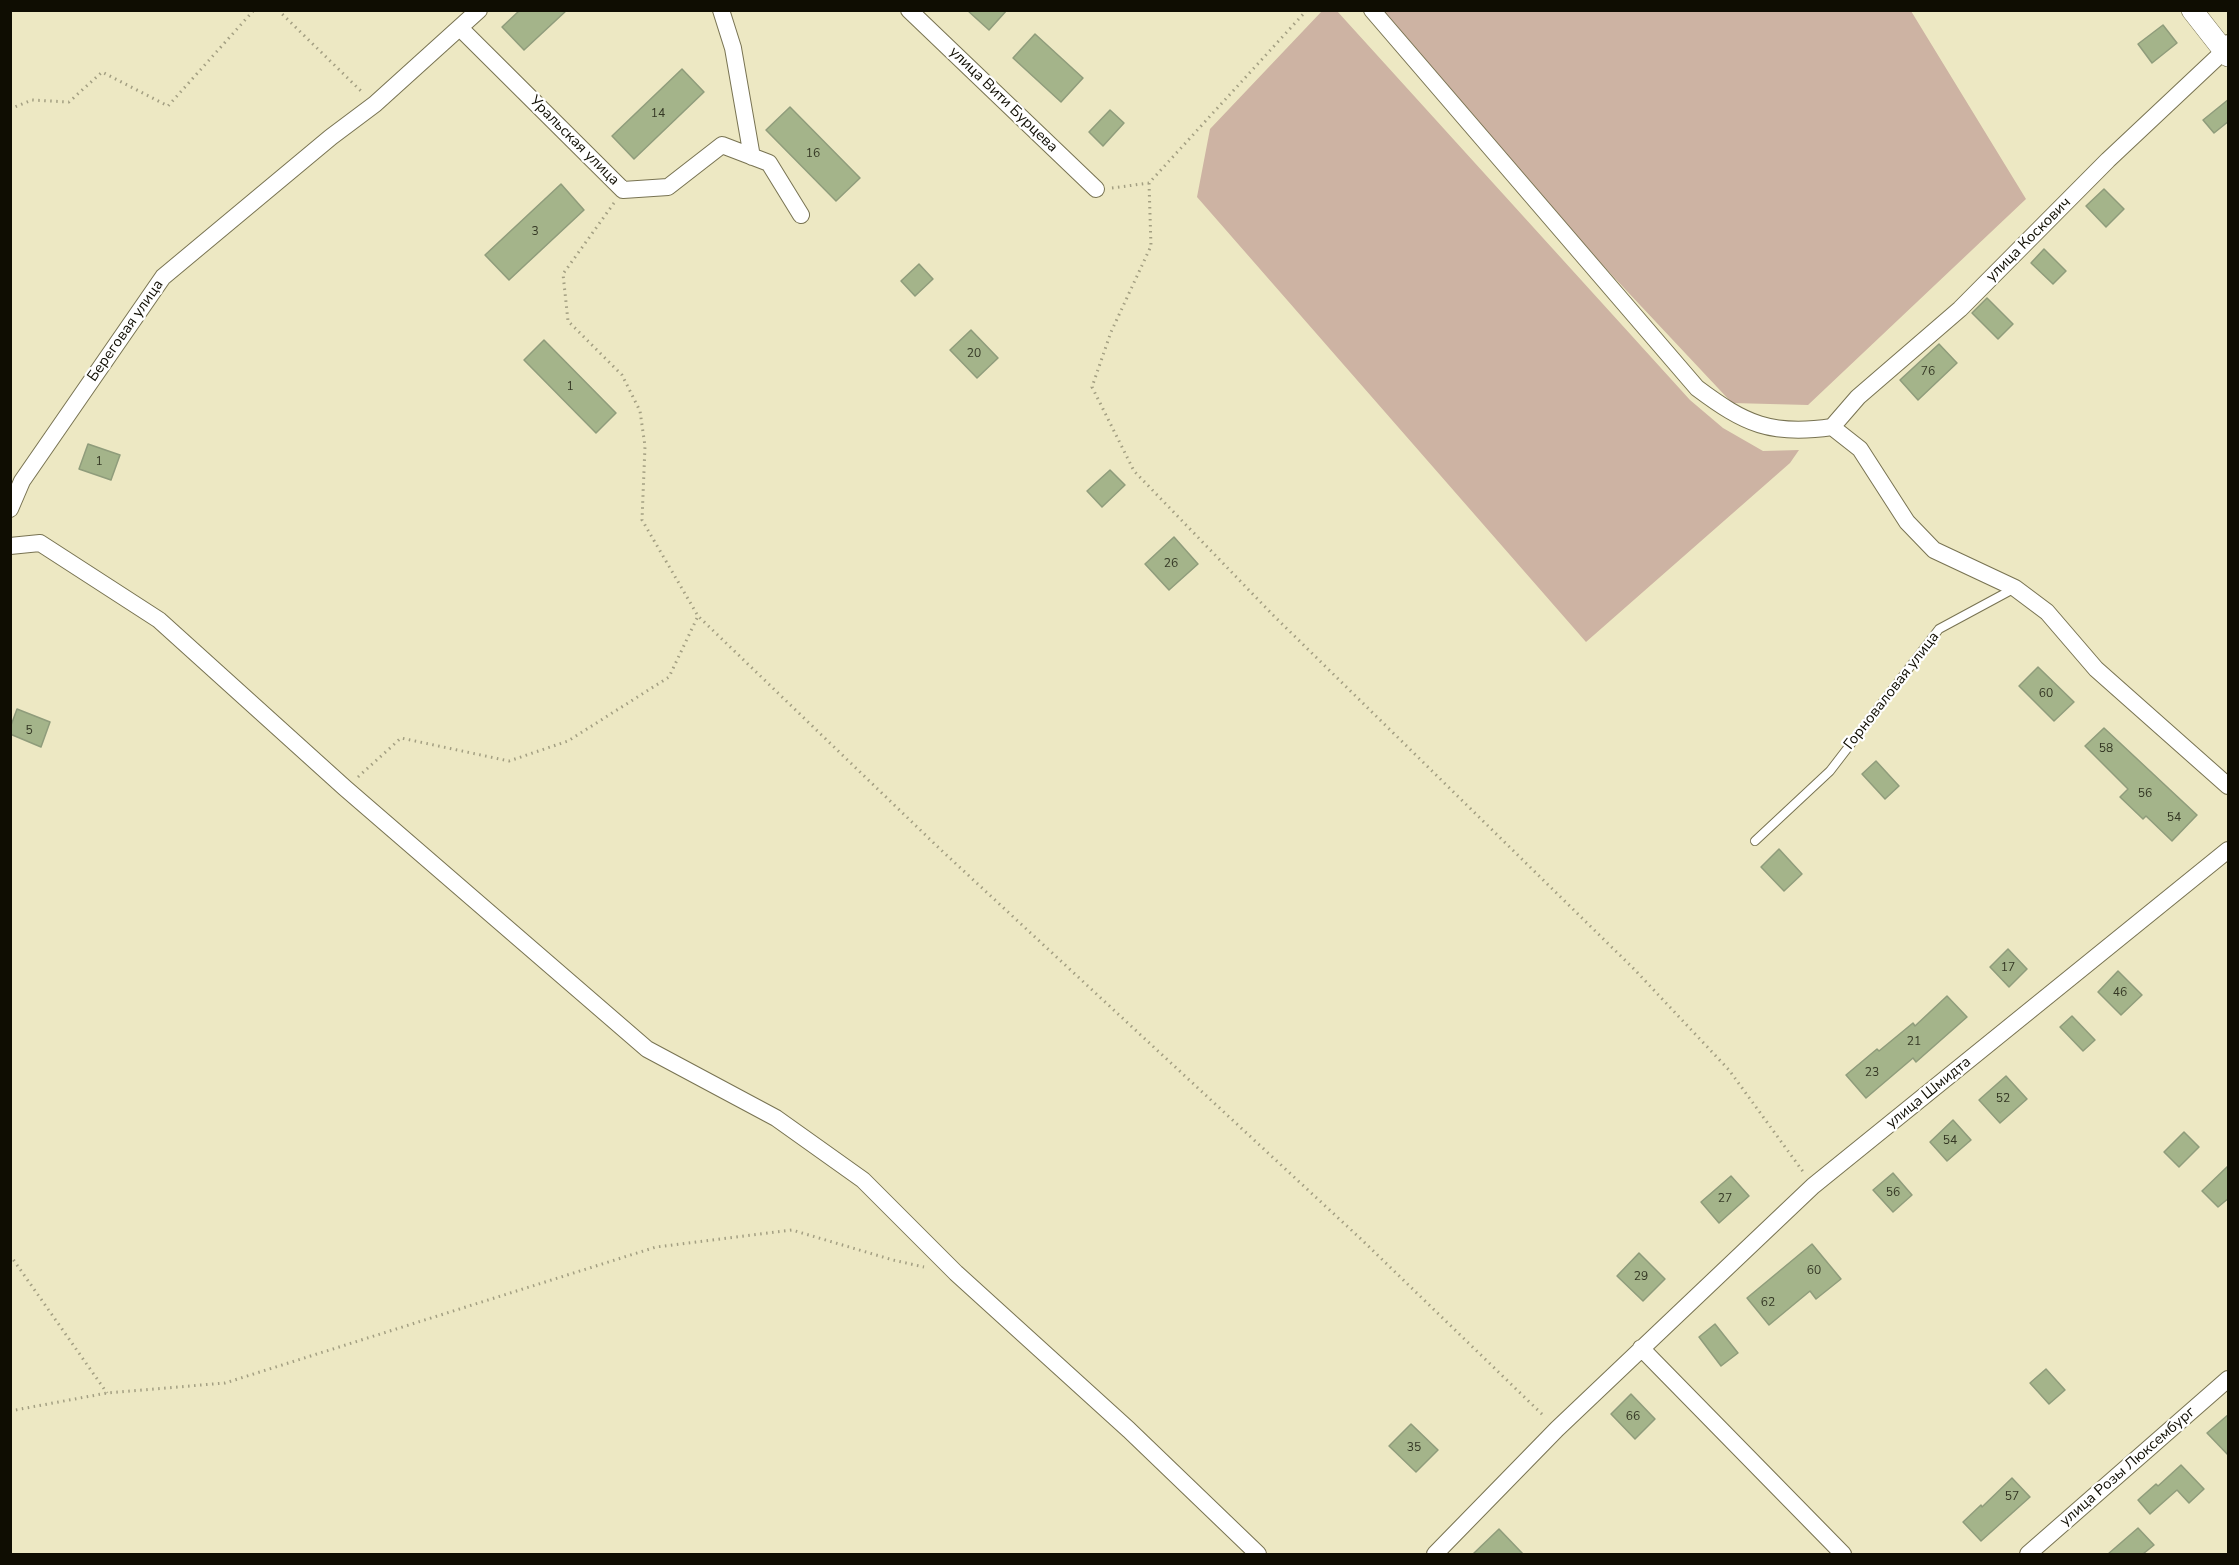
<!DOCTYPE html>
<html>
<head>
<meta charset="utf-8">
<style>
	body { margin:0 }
	#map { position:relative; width:2239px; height:1565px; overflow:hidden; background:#ede8c3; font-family:"Nunito Sans",sans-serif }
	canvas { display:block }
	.frame { position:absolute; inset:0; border:12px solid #0f0d02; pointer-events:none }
</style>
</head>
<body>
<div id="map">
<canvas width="2239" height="1565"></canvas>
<div class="frame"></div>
</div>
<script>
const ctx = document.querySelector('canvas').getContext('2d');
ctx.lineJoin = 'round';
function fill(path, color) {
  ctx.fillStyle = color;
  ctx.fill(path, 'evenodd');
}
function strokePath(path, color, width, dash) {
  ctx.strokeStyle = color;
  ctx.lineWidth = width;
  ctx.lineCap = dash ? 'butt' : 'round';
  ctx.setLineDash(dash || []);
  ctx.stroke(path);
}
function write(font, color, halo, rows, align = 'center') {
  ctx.font = font + ' "Nunito Sans",sans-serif';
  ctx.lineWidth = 4.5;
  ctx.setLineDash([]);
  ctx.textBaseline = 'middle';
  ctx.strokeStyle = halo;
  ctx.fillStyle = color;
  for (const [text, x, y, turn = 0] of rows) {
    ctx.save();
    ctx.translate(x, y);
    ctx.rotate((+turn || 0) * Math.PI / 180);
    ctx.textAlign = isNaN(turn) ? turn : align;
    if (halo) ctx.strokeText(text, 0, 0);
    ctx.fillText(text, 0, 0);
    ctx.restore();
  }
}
fill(new Path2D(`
	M1322,11H1337L1690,400L1723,428L1763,451L1799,450L1790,463L1586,642L1197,197L1210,129Z
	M1364,11H1911L2026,199L1808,405L1732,403Z`), '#cdb3a3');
const building = new Path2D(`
	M520,10H567L524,50L502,27Z
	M967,10H1007L989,30Z
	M2163,25L2177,43L2152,63L2138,44Z
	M1035,34L1083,78L1061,102L1013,58Z
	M682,69L704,92L634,159L612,136Z
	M2229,99V121L2214,133L2203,120Z
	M790,107L860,178L836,201L766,130Z
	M1110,110L1124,123L1103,146L1089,132Z
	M561,184L584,210L509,280L485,255Z
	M2104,189L2124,209L2106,227L2086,206Z
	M2044,249L2066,271L2053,284L2031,263Z
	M919,264L933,279L915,296L901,281Z
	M1987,298L2013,324L1998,339L1972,313Z
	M971,330L998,358L977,378L950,350Z
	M544,340L616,413L596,433L524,360Z
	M1939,344L1957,363L1918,400L1900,380Z
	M88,444L120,455L111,480L79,469Z
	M1110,470L1125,485L1102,507L1087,491Z
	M1174,537L1198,564L1169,590L1145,564Z
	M2038,667L2074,702L2054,721L2019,686Z
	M17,709L50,722L41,747L10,734V728Z
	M2104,728L2197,815L2172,841L2146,816L2143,819L2120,797L2128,789L2085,746Z
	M1876,761L1899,786L1885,799L1862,774Z
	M1779,849L1802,874L1784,891L1761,867Z
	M2008,949L2027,969L2009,987L1990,967Z
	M2118,971L2142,995L2121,1015L2098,992Z
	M1947,996L1967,1017L1916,1062L1913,1058L1866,1098L1846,1075L1877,1049L1879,1051L1913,1023L1915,1026Z
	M2072,1016L2095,1040L2083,1051L2060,1027Z
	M2006,1076L2027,1099L2000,1123L1979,1100Z
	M1953,1120L1971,1140L1947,1161L1930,1142Z
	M2184,1132L2199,1147L2179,1167L2164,1152Z
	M2229,1165V1198L2218,1207L2202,1191Z
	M1893,1173L1912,1195L1893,1212L1873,1190Z
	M1731,1176L1749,1196L1719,1223L1701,1202Z
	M1812,1244L1841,1279L1816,1299L1810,1291L1769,1325L1747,1298Z
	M1639,1253L1665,1279L1643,1301L1617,1276Z
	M1715,1324L1738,1353L1721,1366L1699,1337Z
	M2046,1369L2065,1390L2049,1404L2030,1383Z
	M1631,1394L1655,1419L1635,1439L1611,1414Z
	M2229,1414V1456L2207,1433Z
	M1411,1424L1438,1450L1416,1472L1389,1446Z
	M2181,1465L2204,1489L2189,1503L2177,1490L2150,1514L2138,1500L2156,1484L2158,1486Z
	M2012,1478L2030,1497L1981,1541L1963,1522L1981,1505L1982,1507Z
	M2138,1528L2154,1545L2143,1554H2108Z
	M1499,1529L1523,1554H1473Z`);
fill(building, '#a4b48a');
strokePath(building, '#8f9c7b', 1.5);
const service = new Path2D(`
	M1755,841L1830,771L1939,629L2015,588`);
const minor = new Path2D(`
	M721,10L733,48L752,157
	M909,10L1096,189
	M1372,10L1697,388C1745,424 1771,436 1832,427L1860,449L1907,522L1934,550L2015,588L2047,612L2096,669L2228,786
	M460,28L623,190L668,187L722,145L769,163L801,215
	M1832,427L1858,397L1960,309L2108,160L2224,51L2228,43
	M10,509L22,481L163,277L331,137L375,104L479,10
	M10,546L40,543L159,620L345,788L647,1049L776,1118L863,1180L956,1273L1129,1430L1258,1554
	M1641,1348L1843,1554
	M1435,1554L1557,1429L1813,1186L2228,850
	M2028,1554L2228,1379`);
const tertiary = new Path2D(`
	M2192,10L2228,56`);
strokePath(service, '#787352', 10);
strokePath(minor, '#787352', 18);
strokePath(tertiary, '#787352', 22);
strokePath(new Path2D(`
	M278,10L363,93
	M10,109L32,100L69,102L102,72L168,106L254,10
	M1149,183L1151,246L1111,332L1092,387L1134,471L1273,615L1635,970L1729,1070L1804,1173
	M1112,188L1149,183L1307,10
	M614,203L563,274L568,321L622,375L640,411L645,446L642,520L698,616L940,849L1362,1240L1545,1417
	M358,777L401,738L509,761L568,741L669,677L698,616
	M10,1255L107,1393
	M10,1411L107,1393L225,1383L656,1247L792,1230L893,1260L924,1267`), '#a39f82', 3, [1.5, 4.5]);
strokePath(service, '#fff', 8);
strokePath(minor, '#fff', 16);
strokePath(tertiary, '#fff', 21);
write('12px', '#343724', null, [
	["14",658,114],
	["16",813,154],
	["3",535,232],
	["20",974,354],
	["76",1928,372],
	["1",570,387],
	["1",99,462],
	["26",1171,564],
	["60",2046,694],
	["5",29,731],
	["58",2106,749],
	["56",2145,794],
	["54",2174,818],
	["17",2008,968],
	["46",2120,993],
	["21",1914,1042],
	["23",1872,1073],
	["52",2003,1099],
	["54",1950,1141],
	["56",1893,1193],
	["27",1725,1199],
	["60",1814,1271],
	["29",1641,1277],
	["62",1768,1303],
	["66",1633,1417],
	["35",1414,1448],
	["57",2012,1497]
]);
write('15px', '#0f0d02', '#fff', [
	["улица Вити Бурцева",1003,100,44],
	["Уральская улица",574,141,45],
	["улица Коскович",2029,240,-45],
	["Береговая улица",126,331,-55],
	["Горноваловая улица",1892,691,-52],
	["улица Шмидта",1929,1093,-39],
	["улица Розы Люксембург",2128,1467,-41]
]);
</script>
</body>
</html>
